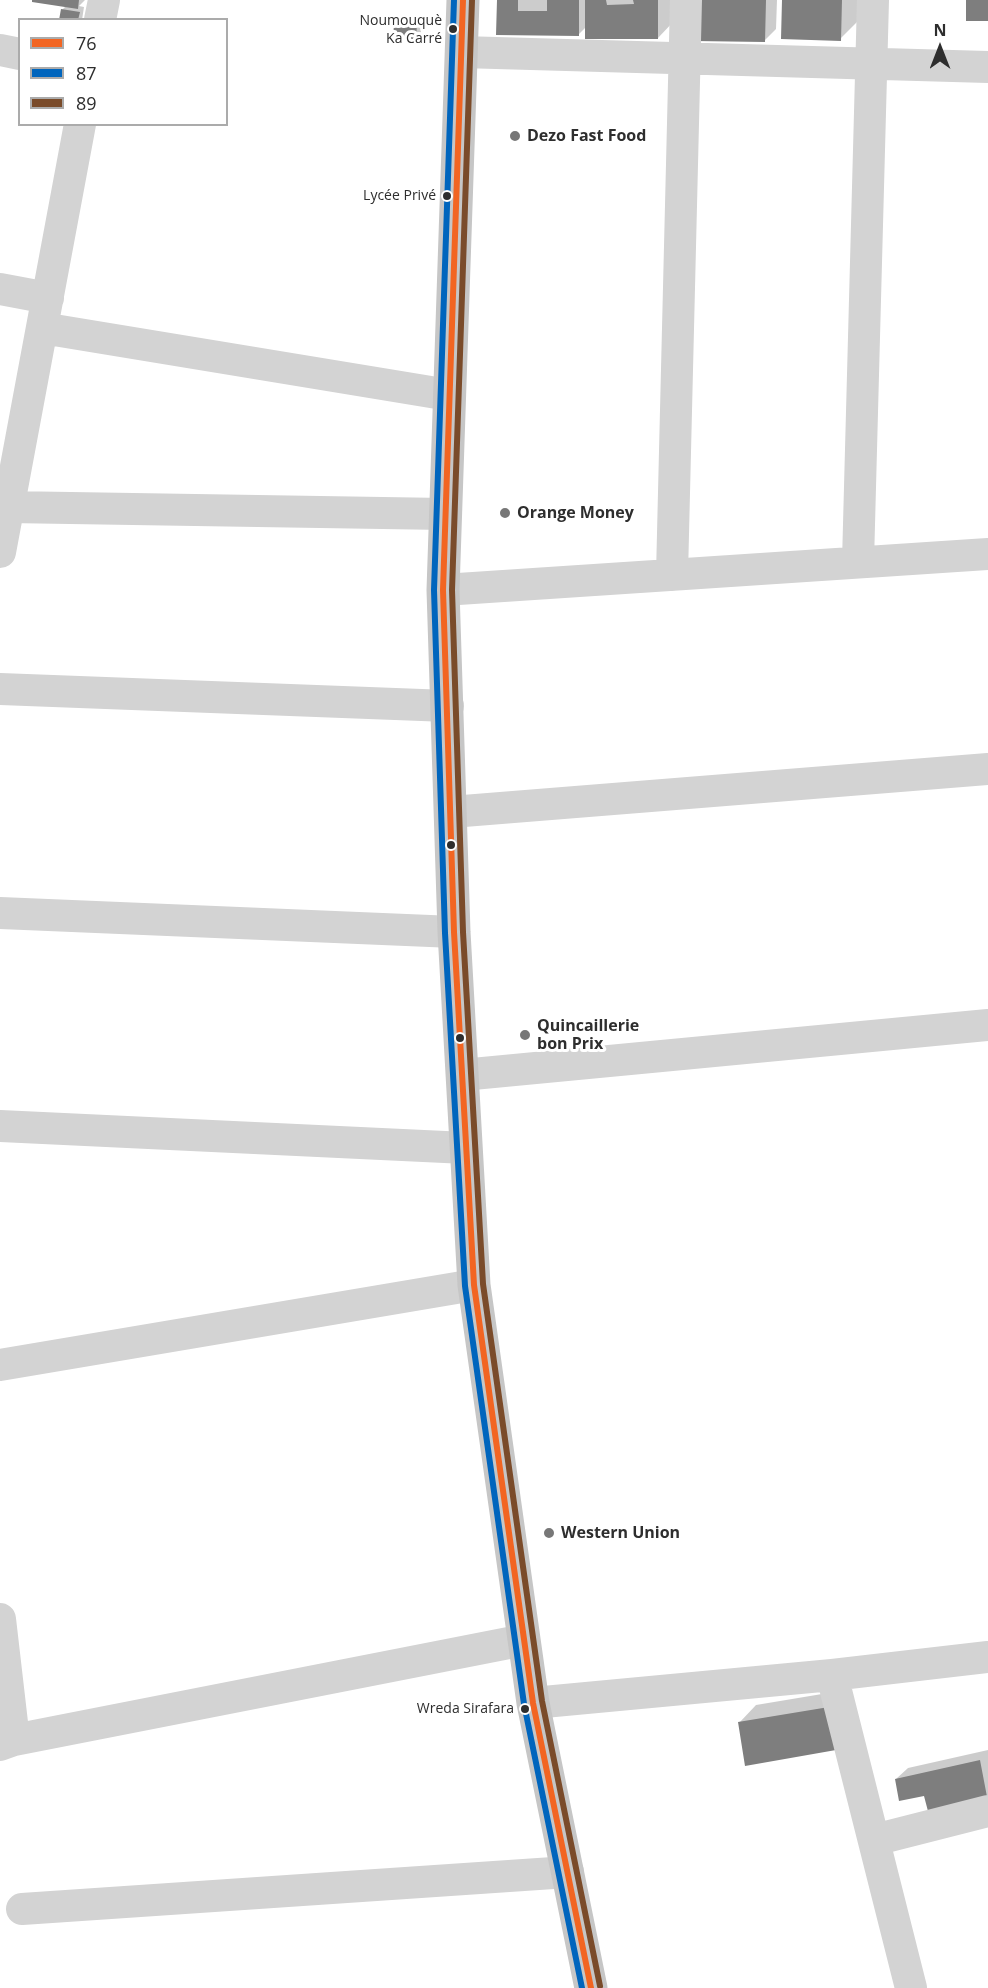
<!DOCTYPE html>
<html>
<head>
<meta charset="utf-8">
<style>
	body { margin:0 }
	#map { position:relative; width:988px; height:1988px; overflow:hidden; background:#fff; font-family:"Open Sans",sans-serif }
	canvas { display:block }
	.legend { position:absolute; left:18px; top:18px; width:210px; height:108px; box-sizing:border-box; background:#fff; border:2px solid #ababab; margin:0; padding:8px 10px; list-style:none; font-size:18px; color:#2e2e2e }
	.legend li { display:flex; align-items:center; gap:12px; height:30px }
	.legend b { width:30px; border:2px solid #ababab }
	.north { position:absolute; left:910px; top:18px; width:60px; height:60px; -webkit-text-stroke:4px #fff; paint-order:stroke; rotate:0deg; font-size:16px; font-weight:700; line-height:24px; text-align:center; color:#2e2e2e }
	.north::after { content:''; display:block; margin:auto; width:21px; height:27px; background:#2e2e2e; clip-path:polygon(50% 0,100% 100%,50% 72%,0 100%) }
</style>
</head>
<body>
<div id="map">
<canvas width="988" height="1988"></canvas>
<ul class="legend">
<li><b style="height:8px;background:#f26522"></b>76</li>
<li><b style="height:8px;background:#0065bd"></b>87</li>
<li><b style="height:8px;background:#7a4b2a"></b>89</li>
</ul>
<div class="north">N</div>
</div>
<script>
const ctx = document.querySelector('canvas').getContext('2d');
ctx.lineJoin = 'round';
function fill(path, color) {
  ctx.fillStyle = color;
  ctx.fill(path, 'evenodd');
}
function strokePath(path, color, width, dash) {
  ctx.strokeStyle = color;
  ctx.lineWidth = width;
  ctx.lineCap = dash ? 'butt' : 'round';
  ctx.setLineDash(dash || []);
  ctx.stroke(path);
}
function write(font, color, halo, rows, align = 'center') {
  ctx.font = font + ' "Open Sans",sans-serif';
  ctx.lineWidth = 6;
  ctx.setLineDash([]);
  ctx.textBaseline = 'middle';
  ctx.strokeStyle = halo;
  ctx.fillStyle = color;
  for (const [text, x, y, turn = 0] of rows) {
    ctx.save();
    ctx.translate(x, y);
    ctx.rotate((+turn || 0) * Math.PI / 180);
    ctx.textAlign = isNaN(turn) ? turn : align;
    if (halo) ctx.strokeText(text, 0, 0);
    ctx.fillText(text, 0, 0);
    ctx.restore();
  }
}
fill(new Path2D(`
	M33,0H85L79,6L84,7L82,20H61L62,10L66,6Z
	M498,0H675V20L658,38L587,26L578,35L498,34Z
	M697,0H777L776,29L764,41Z
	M783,0H858L857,22L840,39Z
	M401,19H421V33L415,39L395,24Z
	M846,1690L853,1732L739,1723L756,1705Z
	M988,1750V1801L896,1779L908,1768Z`), '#0003');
fill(new Path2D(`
	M32,0H79L78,9L32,2Z
	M497,0H518V11H547V0H579V36L496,35Z
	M585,0H606L607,5L634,4L633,0H658V39H585Z
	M695,0H766L765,42L694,41Z
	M782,0H842L841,41L781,39Z
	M966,0H988V21H966Z
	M61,9L80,12L78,20H59Z
	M394,24H417L416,40H393Z
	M829,1707L836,1750L745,1766L738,1722Z
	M980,1760L988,1802L929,1815L924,1796L899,1801L895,1779Z`), '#7e7e7e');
strokePath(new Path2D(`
	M100,20L104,0
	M0,50L20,54
	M461,52L988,67
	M0,289L48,298
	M42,328L449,395
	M8,507L445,514
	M0,552L80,124
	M858,562L873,0
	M672,575L686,0
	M443,590L988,554
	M0,689L448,706
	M451,812L988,769
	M0,913L454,932
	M462,1075L988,1025
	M0,1126L466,1148
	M0,1365L474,1285
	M0,1619L14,1740
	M832,1675L911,1988
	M533,1703L832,1675L988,1657
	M0,1745L14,1740L524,1640
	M874,1840L988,1811
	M22,1909L568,1872`), '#d3d3d3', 32);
strokePath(new Path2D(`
	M463,0L443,590L454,932L474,1285L533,1703L591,1988`), '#c6c6c6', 33);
strokePath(new Path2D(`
	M463,0L443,590L454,932L474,1285L533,1703L591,1988`), '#f26522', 6);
strokePath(new Path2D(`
	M454,0L434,590L445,933L465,1286L524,1704L582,1988`), '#0065bd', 6);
strokePath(new Path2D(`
	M472,0L452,590L463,932L483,1284L542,1701L600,1986`), '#7a4b2a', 6);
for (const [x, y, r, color] of [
	[453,29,5,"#2e2e2e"],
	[515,136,6,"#777"],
	[447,196,5,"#2e2e2e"],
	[505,513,6,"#777"],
	[451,845,5,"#2e2e2e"],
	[525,1035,6,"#777"],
	[460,1038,5,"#2e2e2e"],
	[549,1533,6,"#777"],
	[525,1709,5,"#2e2e2e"]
]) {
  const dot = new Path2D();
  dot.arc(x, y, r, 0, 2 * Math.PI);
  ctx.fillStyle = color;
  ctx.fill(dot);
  strokePath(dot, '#fff', 2);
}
write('14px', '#2e2e2e', '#fff', [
	["Noumouquè",442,21],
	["Ka Carré",442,39],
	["Lycée Privé",436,196],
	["Wreda Sirafara",514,1709]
], 'right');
write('bold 16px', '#2e2e2e', '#fff', [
	["Dezo Fast Food",527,136],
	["Orange Money",517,513],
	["Quincaillerie",537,1026],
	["bon Prix",537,1044],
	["Western Union",561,1533]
], 'left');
</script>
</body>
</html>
